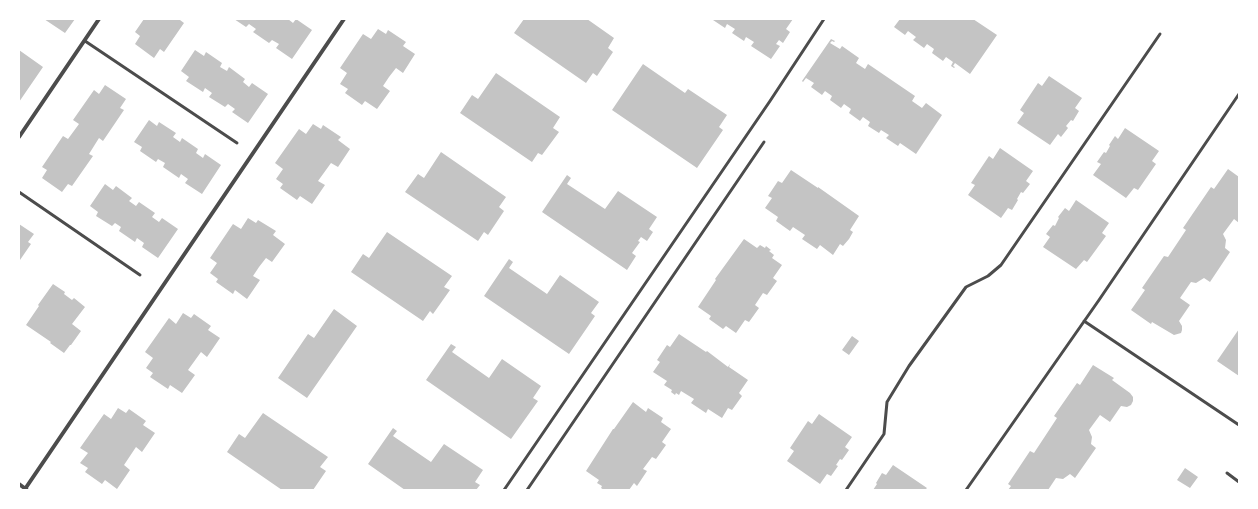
<!DOCTYPE html>
<html>
<head>
<meta charset="utf-8">
<style>
	body { margin:0 }
	#map { position:relative; width:1258px; height:509px; overflow:hidden; background:#fff; font-family:Overpass,sans-serif }
	canvas { display:block }
	.frame { position:absolute; inset:0; border:20px solid #fff; pointer-events:none }
</style>
</head>
<body>
<div id="map">
<canvas width="1258" height="509"></canvas>
<div class="frame"></div>
</div>
<script>
const ctx = document.querySelector('canvas').getContext('2d');
ctx.lineJoin = 'round';
function fill(path, color) {
  ctx.fillStyle = color;
  ctx.fill(path, 'evenodd');
}
function strokePath(path, color, width, dash) {
  ctx.strokeStyle = color;
  ctx.lineWidth = width;
  ctx.lineCap = dash ? 'butt' : 'round';
  ctx.setLineDash(dash || []);
  ctx.stroke(path);
}
fill(new Path2D(`
	M44,19H75L65,33Z
	M144,19H181L180,20L184,23L164,52L160,49L154,58L135,44L140,36L135,32Z
	M234,19H288L293,23L296,19L312,30L292,59L276,48L279,44L272,40L269,43L253,32L256,29L249,24L246,27Z
	M524,19H587L614,38L608,48L613,52L597,76L593,73L586,83L514,33Z
	M714,19H793L786,29L790,32L783,43L779,40L776,44L780,46L771,59L751,46L754,42L746,37L744,41L732,33L735,29L727,24L725,28L713,20Z
	M900,19H973L997,35L970,74L955,63L953,66L955,67L954,68L951,66L953,62L946,57L943,61L932,53L934,49L927,44L924,48L913,40L916,37L908,31L905,35L894,27Z
	M378,29L386,34L388,30L406,42L403,46L415,54L403,73L396,68L389,77L383,86L390,91L377,109L365,101L362,105L345,93L348,89L340,84L347,73L340,68L363,34L371,39Z
	M831,39L835,41L834,42L832,41L830,43L840,49L842,46L859,58L856,63L865,69L868,64L915,96L912,101L922,108L926,103L942,115L916,154L900,143L898,146L886,138L889,135L881,130L879,133L868,126L870,122L863,117L860,121L849,113L851,109L844,104L841,108L830,100L832,96L825,91L822,95L811,87L814,83L806,78L803,82L802,81Z
	M19,50L43,67L19,102Z
	M195,50L204,56L206,52L222,63L220,67L227,71L229,67L245,79L243,82L249,87L252,83L268,94L248,123L232,112L235,109L228,104L225,107L209,97L212,93L205,88L203,92L186,81L189,77L181,71Z
	M643,64L685,93L688,89L727,115L719,127L723,130L697,168L612,110Z
	M496,73L560,117L553,128L559,132L542,155L538,153L532,162L460,113L472,95L478,99Z
	M1049,76L1082,98L1075,108L1079,111L1073,121L1071,120L1066,126L1068,128L1061,137L1058,134L1050,145L1017,123L1024,113L1020,110L1038,83L1042,86Z
	M105,85L126,99L120,108L124,110L103,141L99,138L89,154L93,156L72,186L68,184L62,192L42,178L47,170L42,167L63,136L68,139L79,124L73,120L94,90L99,94Z
	M149,120L157,126L159,122L176,133L173,137L180,142L182,138L198,149L196,153L203,158L205,154L221,165L202,194L185,183L188,179L181,174L179,178L163,167L165,163L158,159L156,162L140,151L142,147L134,142Z
	M313,124L321,129L323,125L341,137L338,140L350,149L338,167L331,163L318,181L325,185L312,204L300,196L297,200L280,188L283,184L276,179L283,169L275,163L299,129L306,134Z
	M1125,128L1159,151L1152,161L1156,164L1138,190L1134,188L1126,198L1093,175L1101,164L1097,162L1104,152L1106,153L1110,146L1109,145L1115,136L1118,139Z
	M1000,148L1033,171L1026,181L1030,184L1023,193L1021,192L1017,199L1018,200L1012,210L1008,208L1001,218L968,195L975,185L971,183L989,156L993,159Z
	M441,152L506,197L499,207L504,211L488,235L484,232L478,241L405,192L418,174L424,178Z
	M1228,169L1239,177V223L1234,219L1223,234L1226,240L1225,248L1230,252L1210,282L1204,278L1196,283L1191,282L1180,298L1190,305L1179,321L1182,326V330L1181,333L1174,335L1152,322L1151,324L1131,310L1145,290L1142,288L1164,256L1168,257L1186,230L1183,228L1211,187L1214,189Z
	M791,170L818,188V187L859,216L850,230L853,232L849,239L843,246L840,244L833,255L820,245L817,249L802,239L805,235L793,227L790,231L776,221L778,217L765,208L772,198L768,196L778,181L782,183Z
	M567,175L571,178L567,184L605,209L618,191L657,217L649,229L653,232L647,241L641,237L638,241L640,242L632,253L636,256L627,270L542,212Z
	M105,184L113,190L116,186L132,198L129,201L136,206L139,202L155,213L152,217L159,222L162,218L178,229L158,258L142,247L144,243L137,238L135,242L119,231L121,227L115,223L112,226L96,216L98,212L90,206Z
	M1076,200L1109,223L1102,233L1106,236L1087,262L1084,260L1076,269L1043,247L1050,237L1046,234L1053,225L1055,226L1059,218L1058,217L1065,208L1069,211Z
	M248,218L256,223L258,220L276,231L273,235L285,244L272,262L266,258L259,267L253,276L260,280L247,299L235,290L233,294L216,282L218,279L210,273L217,263L210,258L233,224L241,229Z
	M19,224L34,234L28,242L31,244L20,260L19,259Z
	M387,232L452,276L444,287L450,290L433,314L430,311L423,321L351,272L363,254L369,258Z
	M744,239L757,248L760,245L765,248L766,246L771,250L769,251L774,255L772,258L782,265L773,278L777,281L767,295L763,293L755,305L759,308L749,322L745,320L736,333L726,326L723,329L709,319L711,316L698,307L716,280L715,279Z
	M509,259L513,262L509,268L547,294L560,275L599,302L591,313L595,316L569,354L484,296Z
	M53,284L65,292L64,294L72,300L74,298L85,307L72,324L81,331L71,345H70L64,353L50,343L51,342L26,325L39,306L38,305Z
	M334,309L357,326L307,398L278,378L308,334L314,338Z
	M183,313L191,318L194,314L211,326L208,330L220,338L207,357L201,352L188,370L195,375L182,393L170,385L168,389L150,377L153,373L146,368L153,358L145,352L169,318L176,324Z
	M1239,329V376L1217,361Z
	M679,334L706,352L707,351L728,367L730,364L729,367L748,380L739,393L742,396L732,410L728,408L722,418L708,409L706,413L691,403L694,399L681,391L679,395L676,393L675,395L671,392L672,390L664,385L667,381L653,372L660,362L657,360L667,345L670,347Z
	M852,336L859,341L849,355L842,350Z
	M451,344L456,347L452,352L489,378L502,359L541,386L533,398L538,401L511,439L426,380Z
	M1093,365L1114,378L1112,380L1130,393L1133,397V401L1131,405L1127,407L1121,406L1110,422L1100,415L1089,430L1092,437L1091,444L1096,448L1075,478L1070,474L1063,479L1056,478L1048,490H1008L1011,486L1008,484L1030,451L1034,453L1057,418L1054,416L1077,383L1080,385Z
	M633,402L646,412L648,408L663,418L661,422L671,429L662,442L666,445L656,459L652,457L643,469L647,471L637,486L634,483L629,490H604L601,488L602,486L597,483L599,480L586,471L613,429H614Z
	M118,408L126,413L129,409L146,421L143,425L155,433L142,452L136,447L124,465L130,470L117,489L105,480L102,484L85,472L88,468L80,463L88,453L80,448L104,414L111,419Z
	M263,413L328,457L320,467L326,471L313,490H282L227,452L239,434L245,438Z
	M819,414L852,437L845,447L849,450L842,460L840,459L836,465L838,466L831,476L827,474L820,484L787,461L794,451L790,448L808,421L812,424Z
	M393,428L397,431L393,436L431,462L444,444L483,470L475,482L480,485L476,490H405L368,464Z
	M893,465L927,488L925,490H873L877,484L876,483L882,473L886,475Z
	M1185,468L1198,477L1190,488L1177,480Z`), '#c4c4c4');
strokePath(new Path2D(`
	M85,41L237,143
	M19,192L140,275
	M1084,321L1239,425
	M1227,473L1239,482
	M504,490L770,101L824,19
	M527,490L764,142
	M846,490L884,434L887,402L909,366L966,287L988,276L1001,265L1160,34
	M966,490L1099,300L1239,94`), '#4c4c4c', 3);
strokePath(new Path2D(`
	M19,137L99,19
	M19,484L27,490
	M25,489L344,19`), '#4c4c4c', 4);
</script>
</body>
</html>
